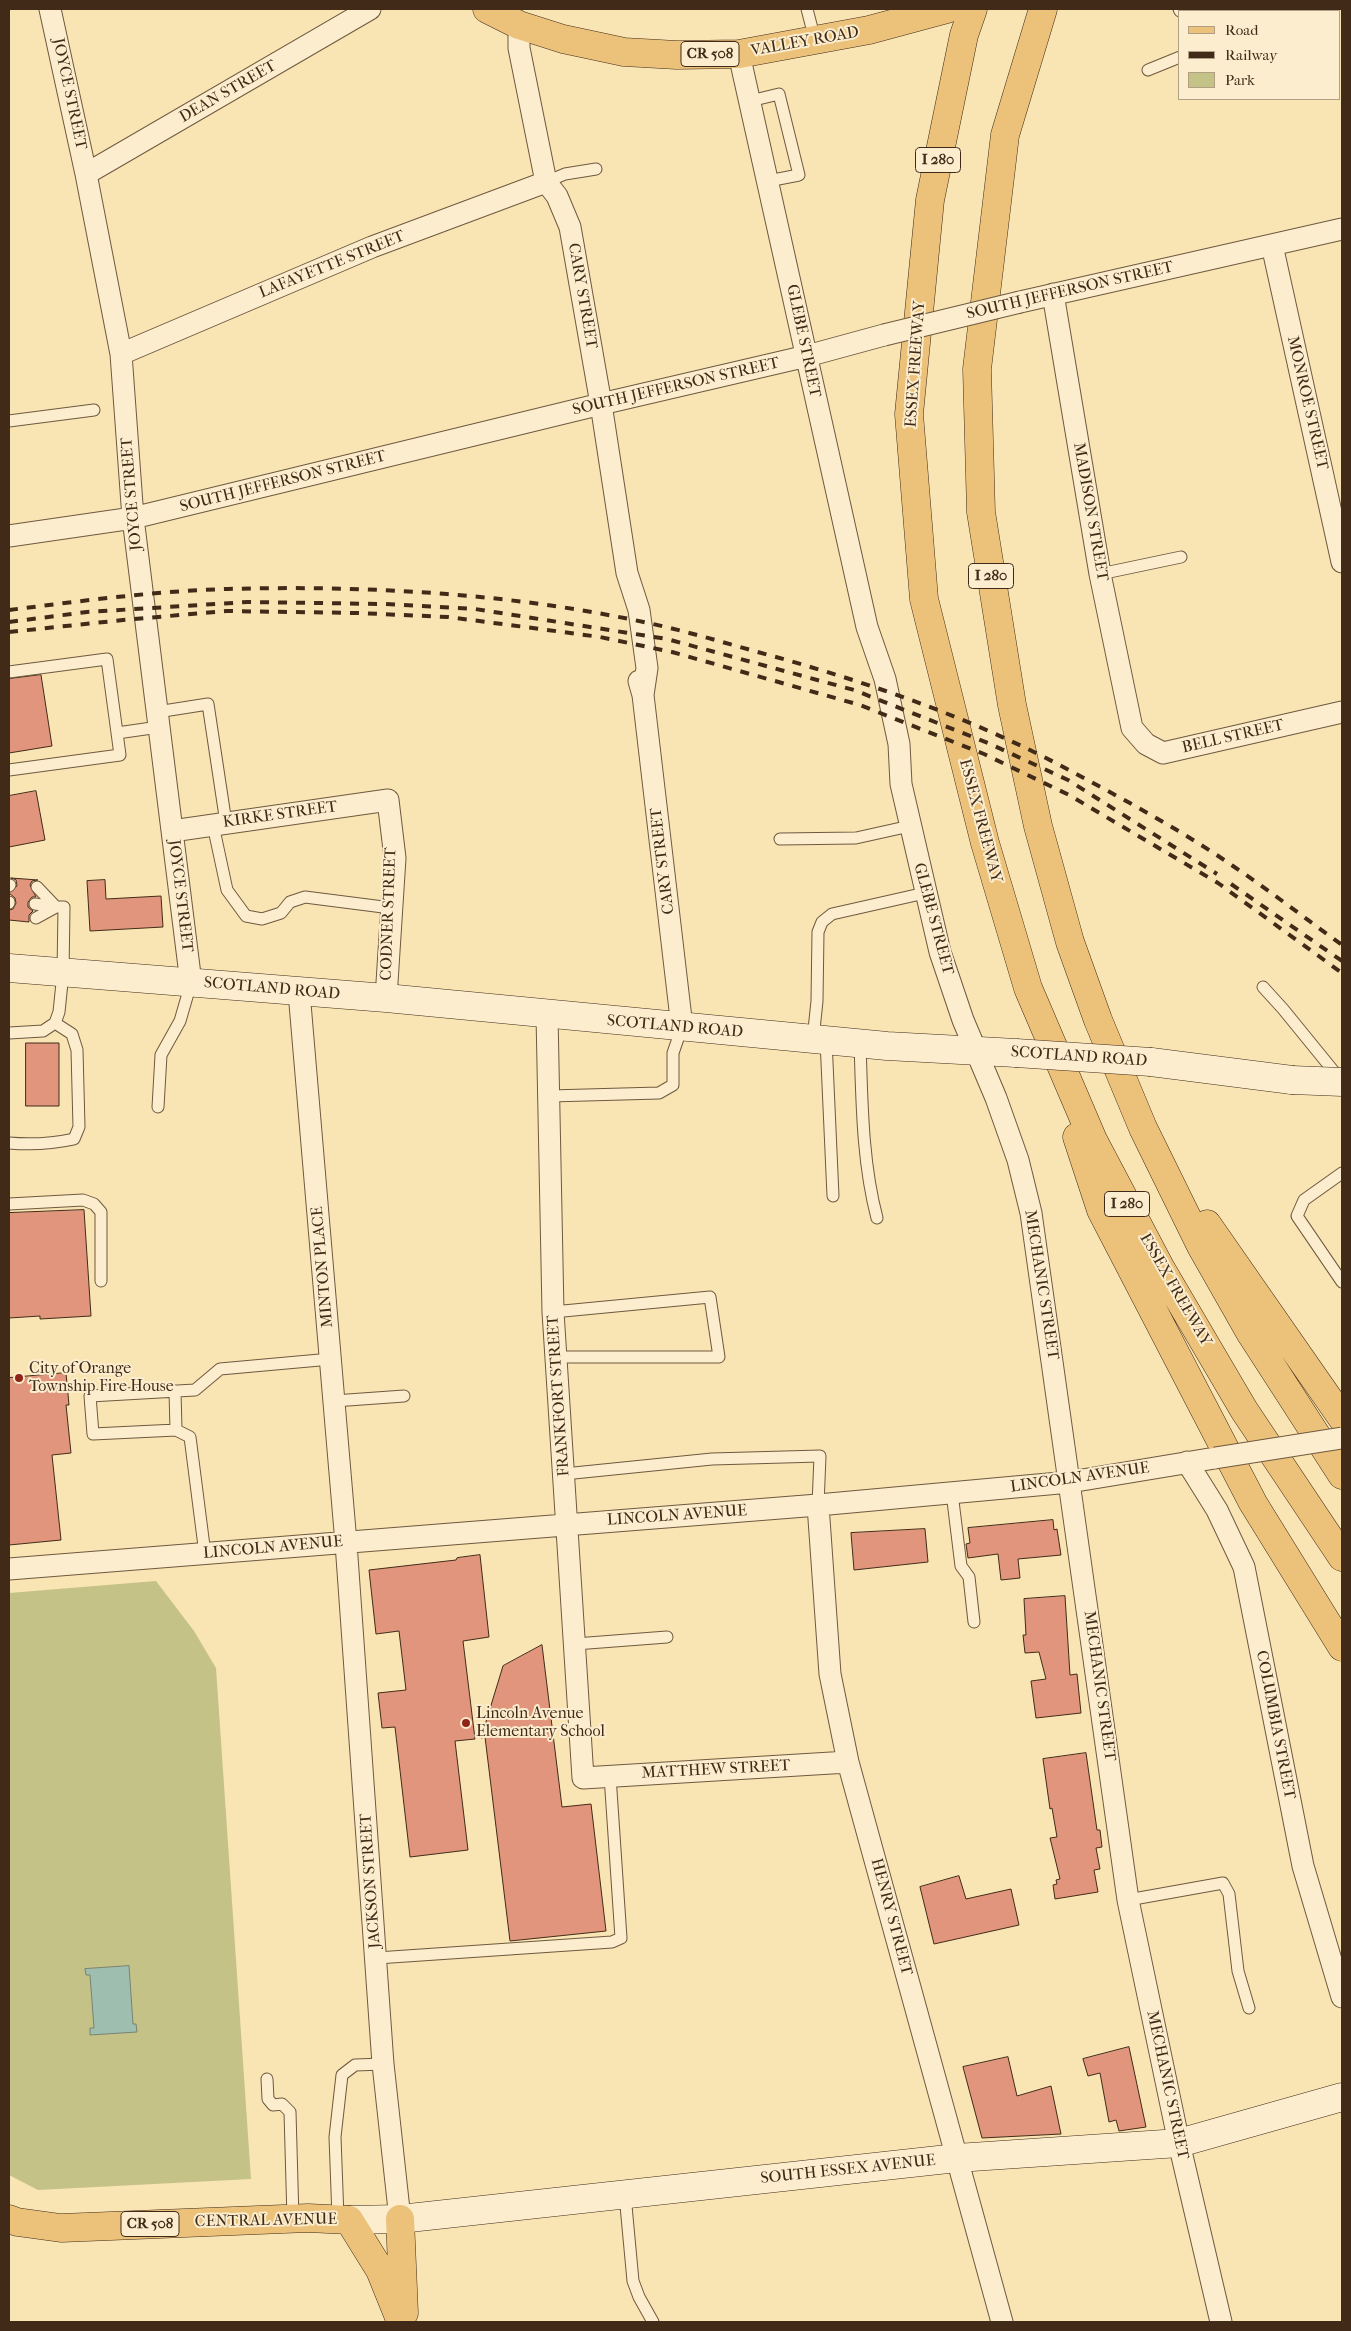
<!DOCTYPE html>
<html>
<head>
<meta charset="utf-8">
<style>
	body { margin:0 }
	#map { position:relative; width:1351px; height:2331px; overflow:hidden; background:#f9e4b4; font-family:"IM FELL French Canon",serif }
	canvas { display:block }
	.frame { position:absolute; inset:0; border:10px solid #412b18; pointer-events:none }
	.legend { position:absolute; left:1178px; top:10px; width:162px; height:90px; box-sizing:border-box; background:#fbedce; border:1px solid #b19f85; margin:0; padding:6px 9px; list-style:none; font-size:15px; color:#412b18 }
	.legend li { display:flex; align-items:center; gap:10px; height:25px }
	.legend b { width:25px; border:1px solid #b19f85 }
</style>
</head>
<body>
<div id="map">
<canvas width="1351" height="2331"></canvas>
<div class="frame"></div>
<ul class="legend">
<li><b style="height:6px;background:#ecc27a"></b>Road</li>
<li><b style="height:6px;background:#412b18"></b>Railway</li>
<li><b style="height:14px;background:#c5c287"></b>Park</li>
</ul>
</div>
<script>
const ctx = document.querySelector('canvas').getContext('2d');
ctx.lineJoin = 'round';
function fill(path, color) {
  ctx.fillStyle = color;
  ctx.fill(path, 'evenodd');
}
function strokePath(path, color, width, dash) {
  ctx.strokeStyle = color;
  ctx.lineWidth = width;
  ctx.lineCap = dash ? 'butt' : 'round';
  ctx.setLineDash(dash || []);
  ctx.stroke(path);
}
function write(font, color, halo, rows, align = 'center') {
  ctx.font = font + ' "IM FELL French Canon",serif';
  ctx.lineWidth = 4;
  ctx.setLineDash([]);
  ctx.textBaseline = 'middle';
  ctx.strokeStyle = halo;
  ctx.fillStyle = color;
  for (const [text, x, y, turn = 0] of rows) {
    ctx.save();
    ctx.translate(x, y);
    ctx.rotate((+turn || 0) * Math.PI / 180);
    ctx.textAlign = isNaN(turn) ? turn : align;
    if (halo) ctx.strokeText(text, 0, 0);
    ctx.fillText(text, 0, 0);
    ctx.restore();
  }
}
fill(new Path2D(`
	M156,1581L194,1631L216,1668L251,2179L38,2190L9,2175V1593Z`), '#c5c287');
const water = new Path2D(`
	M129,1966L133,2024H136L137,2032L90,2035V2028H94L90,1975H86L85,1969Z`);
fill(water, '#9ebeaf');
strokePath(water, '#798373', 1);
const building = new Path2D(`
	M41,675L52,746L9,753V679Z
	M36,791L45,840L9,847V796Z
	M11,878L38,880L32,881L30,885L36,897H32L28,902V907L33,911L29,915V922L9,920V910L13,909L16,903L15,898L9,893L17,886L16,880Z
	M105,880L106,899L161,896L163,927L90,931L87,881Z
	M26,1043H59V1106H26Z
	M84,1210L91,1316L40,1319V1316L9,1318V1213Z
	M66,1373L69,1405H66L71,1453L52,1455L61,1540L9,1545V1378Z
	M1053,1520L1054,1530L1057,1529L1061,1555L1018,1559L1020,1578L1001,1580L998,1554L968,1558L966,1544L970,1543L968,1528Z
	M925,1529L928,1562L854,1570L851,1533Z
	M480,1555L489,1637L463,1641L475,1739L455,1741L468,1850L410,1857L395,1727L382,1728L378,1693L406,1690L399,1631L376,1634L369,1570L456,1560L457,1558Z
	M1065,1596L1070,1675L1077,1674L1081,1713L1036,1718L1031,1681L1046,1679L1039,1652L1025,1653L1023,1635H1026L1024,1599Z
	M542,1645L562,1807L591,1804L606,1931L510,1941L485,1737L481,1738L503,1666Z
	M1086,1753L1097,1830H1100L1102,1847L1096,1848L1100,1869L1094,1870L1098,1892L1055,1899L1053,1885L1057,1884L1056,1880L1060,1879L1050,1838L1057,1837L1052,1808L1050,1809L1043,1759Z
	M959,1876L966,1899L1011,1889L1019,1925L934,1944L920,1887Z
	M1129,2047L1146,2127L1119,2131L1116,2120L1109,2122L1100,2073L1088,2076L1083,2059Z
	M1008,2057L1017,2096L1051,2086L1061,2134L982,2138L963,2067Z`);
fill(building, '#e1957c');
strokePath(building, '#412b18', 1);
const service = new Path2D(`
	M807,9L815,40
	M1179,9L1180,11
	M1148,70L1180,57
	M750,101L779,94L799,175L768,181
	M546,182L565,174L596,169
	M9,421L94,410
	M1100,574L1181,557
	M9,672L107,659L120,755L9,770
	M157,712L208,704L226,823
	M117,733L159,727
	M213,825L227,890L246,916L262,919L281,913L290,902L305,897L391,908
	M780,839L856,838L910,826
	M9,886L10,885
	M9,902V903
	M35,904L56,907
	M36,918L56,907
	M1263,987L1283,1009L1340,1079
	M9,1033L43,1031L55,1023L59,1012L63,973L64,907H56L37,887
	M813,1039L817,1001L818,932L822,922L832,914L925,893
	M826,1040L833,1196
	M860,1043C862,1101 862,1161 877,1218
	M550,1096L659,1093L673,1085V1053L682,1027
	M158,1107L161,1055L180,1021L191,983
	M9,1143C32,1145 51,1144 74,1139L79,1127L77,1050L72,1034L55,1023
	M1342,1173L1304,1200L1297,1216L1342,1282
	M9,1204L83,1200L94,1204L101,1212V1281
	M553,1312L710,1297L719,1357H556
	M175,1391L176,1430L93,1434L90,1396L195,1390L220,1369L331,1359
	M334,1401L404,1396
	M176,1430L190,1437L205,1554
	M564,1474L712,1459L820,1456L818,1505
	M952,1493L961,1566L969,1577L974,1622
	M575,1644L667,1637
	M1128,1900L1223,1883L1229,1894L1238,1971L1249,2008
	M377,1958L612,1942L621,1938L610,1776
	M267,2079L268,2099L273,2105L282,2104L290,2112L293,2219
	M625,2195L633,2281L639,2297L653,2322
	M338,2218L335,2137L342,2075L355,2065L383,2064`);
const minor = new Path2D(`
	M50,9L86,174L121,354L133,518L191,983
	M519,25V48L546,182L557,196L570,227L601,404L627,573L639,610L647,668L643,695
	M739,54L867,627L885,679L899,744L901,784L940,952L963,1020L996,1098L1018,1160L1031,1213L1128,1900L1179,2143L1221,2322
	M86,174L370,9
	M1272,245L1342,562
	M1053,294L1100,574L1132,728L1146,744L1163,753L1342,712
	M1020,302L1342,229
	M121,354L372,247L546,182
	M9,536L133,518L601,404L807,356L884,335
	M639,681L643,695L682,1027
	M172,831L388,800L395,858L386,998
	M299,992L346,1543L383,2064L400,2219
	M547,1015L553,1312L583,1778L848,1762
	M1187,1462L1217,1510L1244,1567L1303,1866L1342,1997
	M818,1505L830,1674L848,1762L1002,2322
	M9,1569L818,1505L1070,1482L1215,1458`);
const secondary = new Path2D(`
	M9,968L386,998L887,1046L1016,1053
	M1151,1062L1292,1080
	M349,2220L400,2219L957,2158L1179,2143L1342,2097`);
const primary = new Path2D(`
	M487,9L519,25L563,39L624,52L677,55L739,54L869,30L947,9
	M9,2219L17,2222L61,2228L308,2218L349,2220L380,2270L401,2322
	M400,2219L404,2313`);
const motorway = new Path2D(`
	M973,9L964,35L930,200L909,414L924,599L985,843L1028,988L1093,1140L1160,1267L1244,1410L1342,1557
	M1043,9L1005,135L977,369L981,512L1012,705L1038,826L1070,942L1098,1020L1143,1128L1201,1246L1251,1334L1342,1475
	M1077,1137L1101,1210L1253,1503L1342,1647
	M1207,1224L1342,1418`);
strokePath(service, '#6f593f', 13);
strokePath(minor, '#6f593f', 23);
strokePath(secondary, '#412b18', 29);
strokePath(primary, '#412b18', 29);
strokePath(motorway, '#412b18', 29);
strokePath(service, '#fbedce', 11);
strokePath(minor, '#fbedce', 21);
strokePath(secondary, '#fbedce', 28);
strokePath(primary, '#ecc27a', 28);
strokePath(motorway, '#ecc27a', 28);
strokePath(new Path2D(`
	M9,610C81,601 155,591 228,589C373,585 524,594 666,627C703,636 739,647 776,657C876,685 976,720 1067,769C1123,799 1181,830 1233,866C1270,891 1306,919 1342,945
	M9,622L87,612L248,602L384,604L475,609L667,639L854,690L988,743L1068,780L1217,874
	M9,632L123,620L226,611L358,613L448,617L525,627L600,637L672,652L860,705L984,754L1069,795L1218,883L1342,973
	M1231,884L1342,961`), '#412b18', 4, [9, 9]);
const minorBridge = new Path2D(`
	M884,335L1020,302
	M1215,1458L1342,1438`);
const secondaryBridge = new Path2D(`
	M1016,1053L1151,1062
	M1292,1080L1342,1082`);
strokePath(minorBridge, '#6f593f', 23, []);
strokePath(secondaryBridge, '#412b18', 29, []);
strokePath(minorBridge, '#fbedce', 21);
strokePath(secondaryBridge, '#fbedce', 28);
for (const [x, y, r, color] of [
	[19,1378,5,"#8f2418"],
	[466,1723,5,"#8f2418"]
]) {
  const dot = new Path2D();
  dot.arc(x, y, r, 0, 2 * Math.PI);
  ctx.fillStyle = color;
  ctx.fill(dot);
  strokePath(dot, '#fbedce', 2);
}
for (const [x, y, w] of [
	[710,54,58],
	[938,160,45],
	[991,576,45],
	[1127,1204,45],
	[150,2224,58]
]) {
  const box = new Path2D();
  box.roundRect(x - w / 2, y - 12.5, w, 25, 4);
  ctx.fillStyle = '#fbedce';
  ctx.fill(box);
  strokePath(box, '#412b18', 1);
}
write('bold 15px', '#412b18', null, [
	["CR 508",710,54],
	["I 280",938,160],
	["I 280",991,576],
	["I 280",1127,1204],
	["CR 508",150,2224]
]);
write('16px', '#412b18', '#fbedce', [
	["VALLEY ROAD",805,42,-10],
	["DEAN STREET",228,92,-30],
	["JOYCE STREET",69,94,78],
	["LAFAYETTE STREET",332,265,-22],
	["SOUTH JEFFERSON STREET",1070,291,-13],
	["CARY STREET",582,296,80],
	["GLEBE STREET",803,341,78],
	["ESSEX FREEWAY",916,364,-86],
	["SOUTH JEFFERSON STREET",676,387,-13],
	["MONROE STREET",1307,403,77],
	["SOUTH JEFFERSON STREET",283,482,-14],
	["JOYCE STREET",132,494,-95],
	["MADISON STREET",1090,512,80],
	["BELL STREET",1233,737,-13],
	["KIRKE STREET",280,815,-8],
	["ESSEX FREEWAY",980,821,75],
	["CARY STREET",663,861,-97],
	["JOYCE STREET",180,896,83],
	["CODNER STREET",389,914,-88],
	["GLEBE STREET",933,919,75],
	["SCOTLAND ROAD",272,989,5],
	["SCOTLAND ROAD",675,1027,5],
	["SCOTLAND ROAD",1079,1057,4],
	["MINTON PLACE",323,1267,-95],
	["MECHANIC STREET",1041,1285,81],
	["ESSEX FREEWAY",1175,1290,60],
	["FRANKFORT STREET",559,1396,-94],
	["LINCOLN AVENUE",1080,1478,-8],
	["LINCOLN AVENUE",677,1516,-4],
	["LINCOLN AVENUE",273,1548,-5],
	["MECHANIC STREET",1099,1686,82],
	["COLUMBIA STREET",1275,1725,79],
	["MATTHEW STREET",716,1770,-3],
	["JACKSON STREET",371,1881,-94],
	["HENRY STREET",891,1917,75],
	["MECHANIC STREET",1167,2085,78],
	["SOUTH ESSEX AVENUE",848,2170,-6],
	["CENTRAL AVENUE",266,2221,-1]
]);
write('16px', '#412b18', '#fbedce', [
	["City of Orange",29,1369],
	["Township Fire House",29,1387],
	["Lincoln Avenue",476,1714],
	["Elementary School",476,1732]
], 'left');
</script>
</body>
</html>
